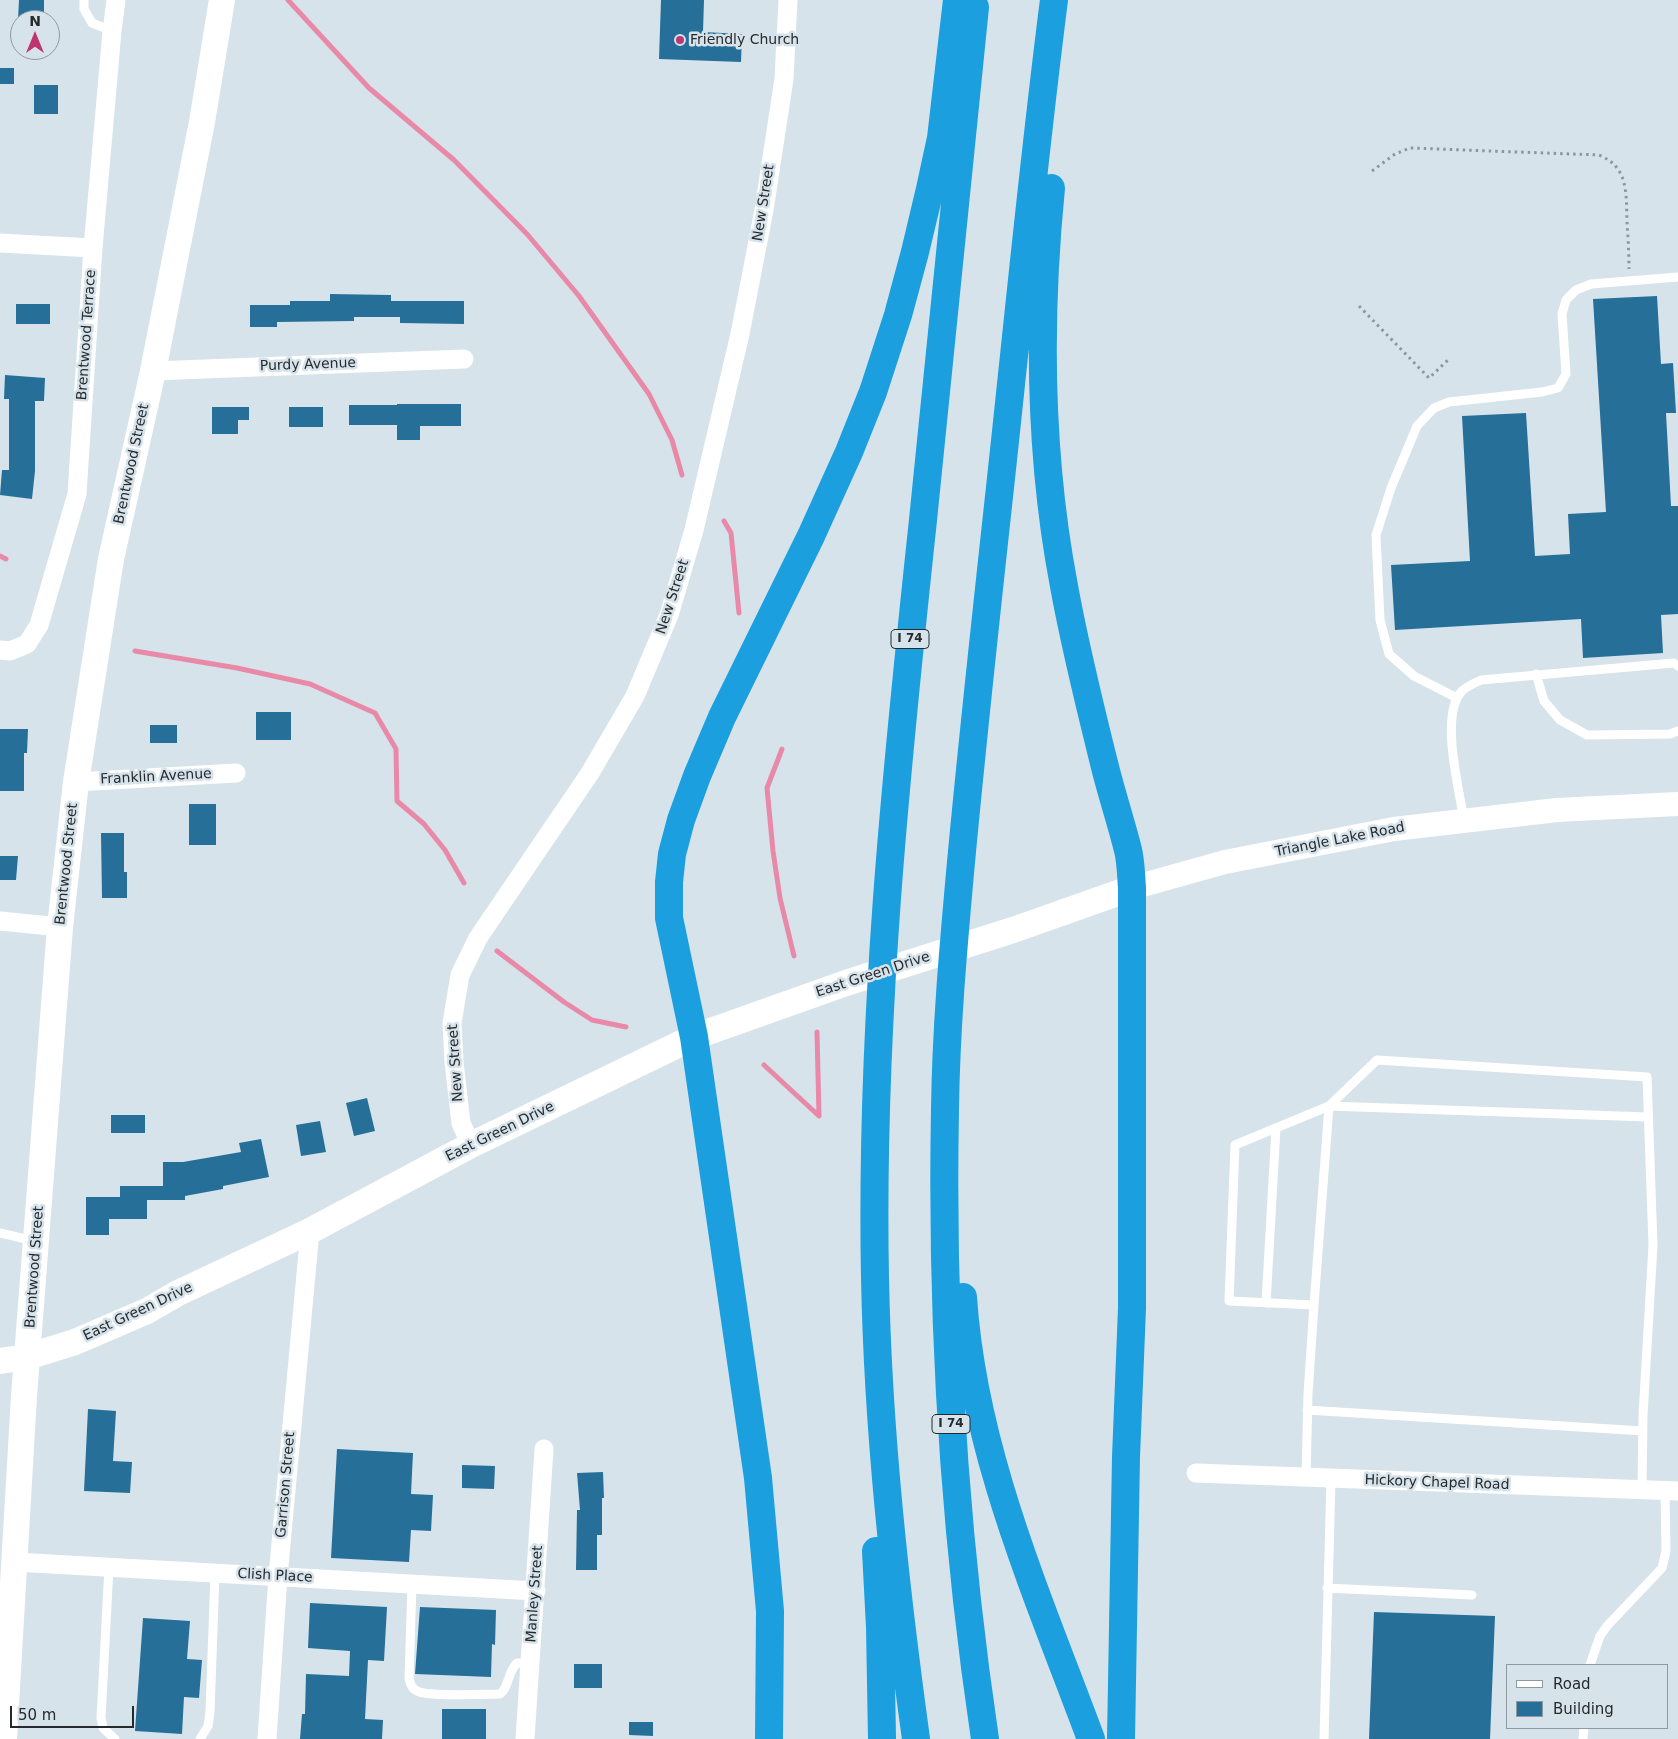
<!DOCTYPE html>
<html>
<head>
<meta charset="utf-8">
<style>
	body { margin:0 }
	#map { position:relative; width:1678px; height:1739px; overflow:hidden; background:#d7e3eb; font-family:"DejaVu Sans",sans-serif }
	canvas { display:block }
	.legend { position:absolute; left:1506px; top:1664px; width:162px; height:65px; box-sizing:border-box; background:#d7e3eb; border:1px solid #90999f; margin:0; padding:6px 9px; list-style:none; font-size:15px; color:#262a2d }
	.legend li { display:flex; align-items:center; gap:10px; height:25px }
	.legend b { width:25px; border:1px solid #90999f }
	.north { position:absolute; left:10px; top:10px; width:50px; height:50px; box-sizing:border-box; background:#d7e3eb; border:1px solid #90999f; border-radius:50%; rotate:0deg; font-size:14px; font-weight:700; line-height:20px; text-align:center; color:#262a2d }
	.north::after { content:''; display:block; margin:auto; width:18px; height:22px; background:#bf356f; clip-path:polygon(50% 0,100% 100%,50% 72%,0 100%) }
	.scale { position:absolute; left:10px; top:1706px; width:124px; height:22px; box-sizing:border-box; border:2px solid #262a2d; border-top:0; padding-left:6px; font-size:15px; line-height:18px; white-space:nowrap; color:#262a2d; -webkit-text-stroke:4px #d7e3eb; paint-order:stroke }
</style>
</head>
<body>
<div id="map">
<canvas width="1678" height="1739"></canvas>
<ul class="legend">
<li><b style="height:6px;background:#fff"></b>Road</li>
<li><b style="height:14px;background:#256f98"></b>Building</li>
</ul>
<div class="north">N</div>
<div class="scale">50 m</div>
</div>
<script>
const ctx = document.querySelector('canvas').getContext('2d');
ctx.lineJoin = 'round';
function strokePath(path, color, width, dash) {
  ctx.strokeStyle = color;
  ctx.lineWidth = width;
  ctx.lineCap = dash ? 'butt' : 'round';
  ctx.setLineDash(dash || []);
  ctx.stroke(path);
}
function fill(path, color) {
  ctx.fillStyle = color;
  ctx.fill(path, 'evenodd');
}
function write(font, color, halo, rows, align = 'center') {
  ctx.font = font + ' "DejaVu Sans",sans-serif';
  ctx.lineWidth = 5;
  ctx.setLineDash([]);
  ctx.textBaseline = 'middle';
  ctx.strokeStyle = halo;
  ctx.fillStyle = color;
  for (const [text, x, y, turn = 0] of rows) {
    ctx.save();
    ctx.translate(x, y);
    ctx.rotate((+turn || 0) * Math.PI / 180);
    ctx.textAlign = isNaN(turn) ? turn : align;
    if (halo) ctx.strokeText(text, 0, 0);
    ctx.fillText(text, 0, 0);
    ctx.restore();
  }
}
strokePath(new Path2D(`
	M288,0L369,88L454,160L527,234L579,296L649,394L672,440L682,475
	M724,521L731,533L739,613
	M0,556L6,559
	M135,651L237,668L310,684L375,713L396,749L397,801L424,824L445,850L464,883
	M782,749L767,788L773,851L780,898L794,956
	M497,951L564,1002L592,1020L626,1027
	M817,1032L819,1116
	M764,1065L819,1116`), '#e889a8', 5);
fill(new Path2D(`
	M19,0H44V20H18Z
	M661,0H704L703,32L742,34L741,62L659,59Z
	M0,68H14V84H0Z
	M34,85H58V114H34Z
	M330,294L391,295V301H464V324L400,323V317H354V321L277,322V327H250V305H290V301H330Z
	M1657,296L1661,364L1673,363L1676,413H1666L1671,506H1678V614L1661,615L1663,653L1583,658L1581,619L1395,630L1391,565L1470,561L1462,416L1526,413L1535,556L1570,554L1568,514L1606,512L1593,299Z
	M16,304H50V324H16Z
	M5,375L45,378L44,401H35V471L32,499L0,495L2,470H9V399H4Z
	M397,404H461V426H420V440H397V425H349V405H397Z
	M212,407H249V420H238V434H212Z
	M289,407H323V427H289Z
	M256,712H291V740H256Z
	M150,725H177V743H150Z
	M0,729H28L27,753H24V791H0Z
	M189,804H216V845H189Z
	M101,833H124V872H127V898H102Z
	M0,856H18L16,880H0Z
	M367,1098L375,1131L354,1136L346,1103Z
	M111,1115H145V1133H111Z
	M320,1121L326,1152L301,1156L296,1125Z
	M261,1139L269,1177L223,1186V1189L185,1196V1200H147V1219H109V1235H86V1197H120V1186H163V1162H183L241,1152L239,1143Z
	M88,1409L116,1411L113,1461L132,1462L130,1493L84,1491Z
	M337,1449L413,1453L411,1494L433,1495L431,1531L411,1530L409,1562L331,1558Z
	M462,1465L495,1466L494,1489L462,1488Z
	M603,1472L604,1498H602V1535H597V1570H576L577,1510H580L577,1473Z
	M310,1603L387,1607L384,1661L368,1660L365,1719L383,1720L382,1739H300L302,1714H305L306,1674L349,1676L350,1651L308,1648Z
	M420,1607L496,1610L495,1645L492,1644L491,1677L415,1674Z
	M1374,1612L1495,1616L1490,1739H1369Z
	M143,1618L190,1621L187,1659L202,1660L199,1698L184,1697L182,1734L135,1731Z
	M574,1664H602V1688H574Z
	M442,1709H486V1739H442Z
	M629,1722H653V1736L629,1735Z`), '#256f98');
strokePath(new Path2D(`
	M1372,171L1395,154L1410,148L1599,155C1629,167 1626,194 1627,222C1628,237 1629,253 1629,269
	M1359,306L1429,378L1450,358`), '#8d969c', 3, [2.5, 4]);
strokePath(new Path2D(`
	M84,0V9L92,23L112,31
	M1536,674L1544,701L1560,720L1587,735L1670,734L1678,731
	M1457,698L1414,676L1389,654L1380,620L1376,535L1391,488L1417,426L1434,408L1449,402L1542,392L1558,388L1566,374L1562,314L1566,300L1576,290L1591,284L1678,277
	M1464,820C1459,788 1440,717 1461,692C1465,687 1475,683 1481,680L1674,663L1678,666
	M0,1233L34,1241
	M1266,1303L1276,1128
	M1314,1305L1329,1106L1648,1117
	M1307,1410L1643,1431
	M1306,1478L1308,1394L1314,1305L1229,1301L1235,1145L1329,1106L1377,1060L1647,1077L1653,1245L1643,1415L1642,1490
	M109,1567L101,1718L103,1728L115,1739
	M412,1584L409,1678C410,1683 411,1688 417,1691C428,1697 484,1694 500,1694C509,1688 507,1673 517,1663H531
	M1327,1588L1472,1595
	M1590,1665L1600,1636L1607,1626L1662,1568L1666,1551L1665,1491
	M200,1739L208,1726L210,1712L215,1573
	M1324,1739L1331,1479
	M1583,1739L1584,1728`), '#fff', 9);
strokePath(new Path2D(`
	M0,243L93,248
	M153,371L464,359
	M0,650L10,651L27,644L39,625L77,494L93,248L112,31L116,0
	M76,782L236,773
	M0,921L60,927
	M471,1145L461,1123L454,1062L452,1023L460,975L478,938L590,773L635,696L669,615L694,530L740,334L764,210L784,79L788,0
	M1196,1473L1678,1491
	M15,1562L536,1591
	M267,1739L278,1576L310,1231
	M525,1739L544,1449`), '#fff', 19);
strokePath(new Path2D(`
	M1132,888L1225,862L1394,829L1557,810L1678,804`), '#fff', 24);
strokePath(new Path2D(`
	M0,1361L27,1357L75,1342L147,1311L178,1293L310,1231L471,1145L694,1037L846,983L1013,930L1132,888
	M4,1739L24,1396L60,927L76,782L111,559L153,371L202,122L222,0`), '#fff', 26);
strokePath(new Path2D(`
	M1051,188C1038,320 1039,455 1064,586C1075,647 1090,707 1105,767C1112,795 1121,822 1128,850C1131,862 1131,876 1132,888V1308L1126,1457L1121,1739
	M963,1297C973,1451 1038,1596 1091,1739
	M876,1551L880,1627L882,1739
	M769,1739L770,1611L758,1478L694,1037L669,918V882L672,854L681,820L697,776L722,717L811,536L849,452L873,392L898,315L915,252L930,189L941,138L957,0
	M916,1739C895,1586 878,1432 875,1278C870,1024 896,772 923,520C941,349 958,178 975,7
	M985,1739C954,1531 941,1320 945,1109C946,1030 953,951 960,873C971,753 984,634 997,515C1016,343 1032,171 1054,0`), '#1b9fdf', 28);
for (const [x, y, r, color] of [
	[680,40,5,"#bf356f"]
]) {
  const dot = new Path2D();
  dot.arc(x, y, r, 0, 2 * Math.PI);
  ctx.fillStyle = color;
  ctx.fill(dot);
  strokePath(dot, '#d7e3eb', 2);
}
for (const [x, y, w] of [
	[910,639,38],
	[951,1424,38]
]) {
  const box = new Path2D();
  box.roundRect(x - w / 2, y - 9.5, w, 19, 4);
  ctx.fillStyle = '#d7e3eb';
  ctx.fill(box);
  strokePath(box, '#262a2d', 1);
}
write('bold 12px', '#262a2d', null, [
	["I 74",910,639],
	["I 74",951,1424]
]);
write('14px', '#262a2d', '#d7e3eb', [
	["Friendly Church",690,40]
], 'left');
write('14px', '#262a2d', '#d7e3eb', [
	["New Street",764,203,-81],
	["Brentwood Terrace",87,335,-86],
	["Purdy Avenue",308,365,-2],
	["Brentwood Street",132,464,-78],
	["New Street",673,597,-72],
	["Franklin Avenue",156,777,-3],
	["Triangle Lake Road",1340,840,-11],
	["Brentwood Street",67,864,-84],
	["East Green Drive",873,975,-18],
	["New Street",456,1063,-94],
	["East Green Drive",500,1132,-26],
	["Brentwood Street",35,1267,-86],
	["East Green Drive",138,1312,-25],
	["Hickory Chapel Road",1437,1483,2],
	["Garrison Street",286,1485,-85],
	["Clish Place",275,1576,3],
	["Manley Street",535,1594,-86]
]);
</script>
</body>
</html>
